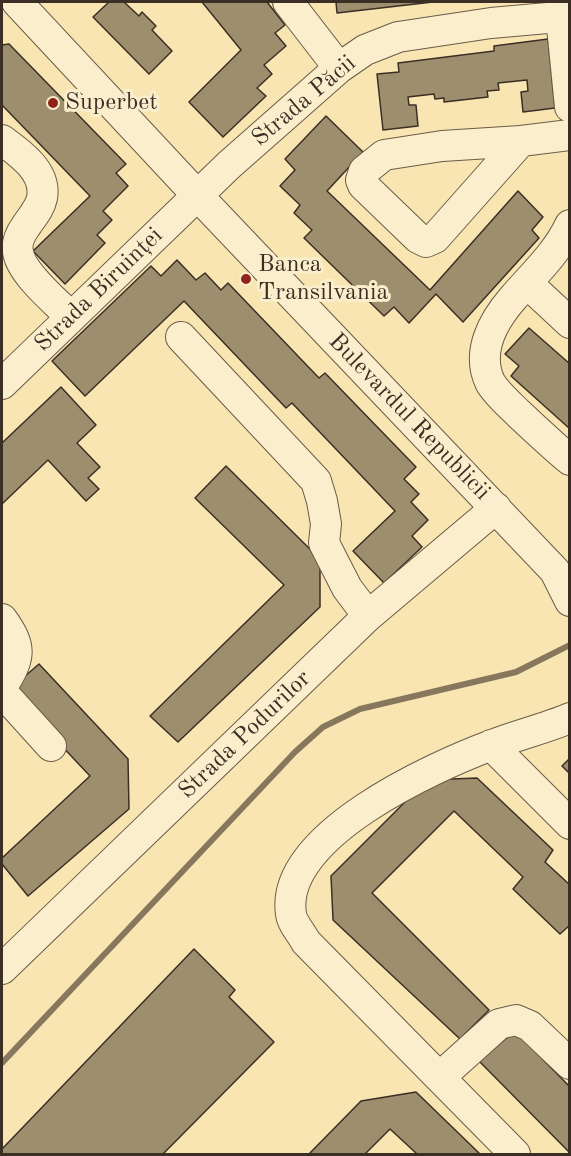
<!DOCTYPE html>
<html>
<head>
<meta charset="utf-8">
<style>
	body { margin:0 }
	#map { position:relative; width:571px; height:1156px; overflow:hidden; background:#f8e5b2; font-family:"Old Standard TT",serif }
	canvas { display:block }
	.frame { position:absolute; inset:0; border:3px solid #3b2f25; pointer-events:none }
</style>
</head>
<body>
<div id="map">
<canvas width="571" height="1156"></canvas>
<div class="frame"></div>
</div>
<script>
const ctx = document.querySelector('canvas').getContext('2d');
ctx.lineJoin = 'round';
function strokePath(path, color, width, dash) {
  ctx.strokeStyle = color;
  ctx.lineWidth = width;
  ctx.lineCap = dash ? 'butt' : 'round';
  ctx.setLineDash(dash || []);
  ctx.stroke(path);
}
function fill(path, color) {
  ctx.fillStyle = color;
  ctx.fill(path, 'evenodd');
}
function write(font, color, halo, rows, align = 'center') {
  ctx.font = font + ' "Old Standard TT",serif';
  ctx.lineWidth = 6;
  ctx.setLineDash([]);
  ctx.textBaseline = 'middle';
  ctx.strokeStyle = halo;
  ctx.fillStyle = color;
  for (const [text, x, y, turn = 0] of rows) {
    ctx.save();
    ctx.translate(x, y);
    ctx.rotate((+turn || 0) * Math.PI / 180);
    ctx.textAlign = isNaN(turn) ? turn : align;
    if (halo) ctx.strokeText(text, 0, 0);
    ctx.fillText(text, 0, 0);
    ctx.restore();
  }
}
strokePath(new Path2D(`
	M2,1063L295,752L323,727L360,709L516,672L570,645`), '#86775d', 6);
const building = new Path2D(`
	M109,2H124L139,16L142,12L156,26L152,30L172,51L149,74L93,17Z
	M202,2H267L285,25L275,33L286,46L264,65L272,74L257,88L266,96L223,137L189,102L241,50Z
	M336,2H433L337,13Z
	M548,39L555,108L523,112L521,92L528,91L527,80L498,83L499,90L487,91L488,97L444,102V98L435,99L434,94L408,97L409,105H416L418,126L383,130L377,74L399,72L398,63L494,51V46Z
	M9,44L126,164L116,173L128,186L103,211L112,220L97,235L105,243L65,284L33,251L90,196L2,105V45Z
	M326,116L363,152L327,191L430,290L518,191L543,217L532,230L539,238L463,322L436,294L409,323L394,307L384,316L304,238L312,230L294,213L300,205L280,186L295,170L285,159Z
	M177,260L196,280L205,273L221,290L228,283L319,378L325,373L416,467L404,479L419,494L411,502L428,520L412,536L422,547L384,583L353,551L395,511L292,403L286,408L184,301L85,396L52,361L151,266L161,276Z
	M529,328L570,364V429L511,376L519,366L505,354Z
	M61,387L96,425L77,443L100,467L88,478L99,489L86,501L48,460L2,504V443Z
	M226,466L320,559V607L178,742L150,716L284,585L195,498Z
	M39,664L128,759L129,809L28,896L2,864V858L90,776L9,690Z
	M570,758V774L562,766Z
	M477,778L553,850L545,862L570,885V925L560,934L513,889L523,877L454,811L372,893L489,1010L460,1039L333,920L331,876L427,780Z
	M194,949L235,990L229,997L274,1042L163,1154H2V1149Z
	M515,1031L570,1087V1153L479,1061Z
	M416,1092L480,1154H417L390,1129L365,1154H309L361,1101Z`);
fill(building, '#9d8e6e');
strokePath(building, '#3b2f25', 1.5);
const minor = new Path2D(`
	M17,2L197,195L555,571L570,601
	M288,2L339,68
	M561,17L570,107
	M2,140C20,153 47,172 42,198C40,208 32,217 26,226C21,233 16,243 18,252C21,273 55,301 70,316
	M521,141L442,146L384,155L364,171L361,180L363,185L418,238L426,242L435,238L521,141L570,135
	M570,225C557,253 533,275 513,298C493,321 476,352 490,382C496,393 509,404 518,413C535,429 552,445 570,460
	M527,283L570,323
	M181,337L316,481L322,501L326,524L324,543L347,588L368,616
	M2,384L229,165L339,68L365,50L398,37L491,23L570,16
	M2,619C23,648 20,658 2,687
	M2,692L51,746
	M491,745L570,824
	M2,969L368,616L496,508
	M440,1077L499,1024L516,1020L530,1026L570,1064
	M515,1154L306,942C302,934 292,923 291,914C279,836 433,767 492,745C517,735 544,729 570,718`);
strokePath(minor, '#6a5c48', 32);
strokePath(minor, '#faeecd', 30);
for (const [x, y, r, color] of [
	[53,103,6,"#8f2418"],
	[246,279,6,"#8f2418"]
]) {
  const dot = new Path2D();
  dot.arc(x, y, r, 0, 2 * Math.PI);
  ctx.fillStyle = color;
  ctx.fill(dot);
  strokePath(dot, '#faeecd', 2);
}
write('24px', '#3b2f25', '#faeecd', [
	["Strada Păcii",304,101,-40],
	["Strada Biruinței",99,290,-44],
	["Bulevardul Republicii",409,417,46],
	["Strada Podurilor",245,735,-44]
]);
write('24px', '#3b2f25', '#faeecd', [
	["Superbet",65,103],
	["Banca",258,265],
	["Transilvania",258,293]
], 'left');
</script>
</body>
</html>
